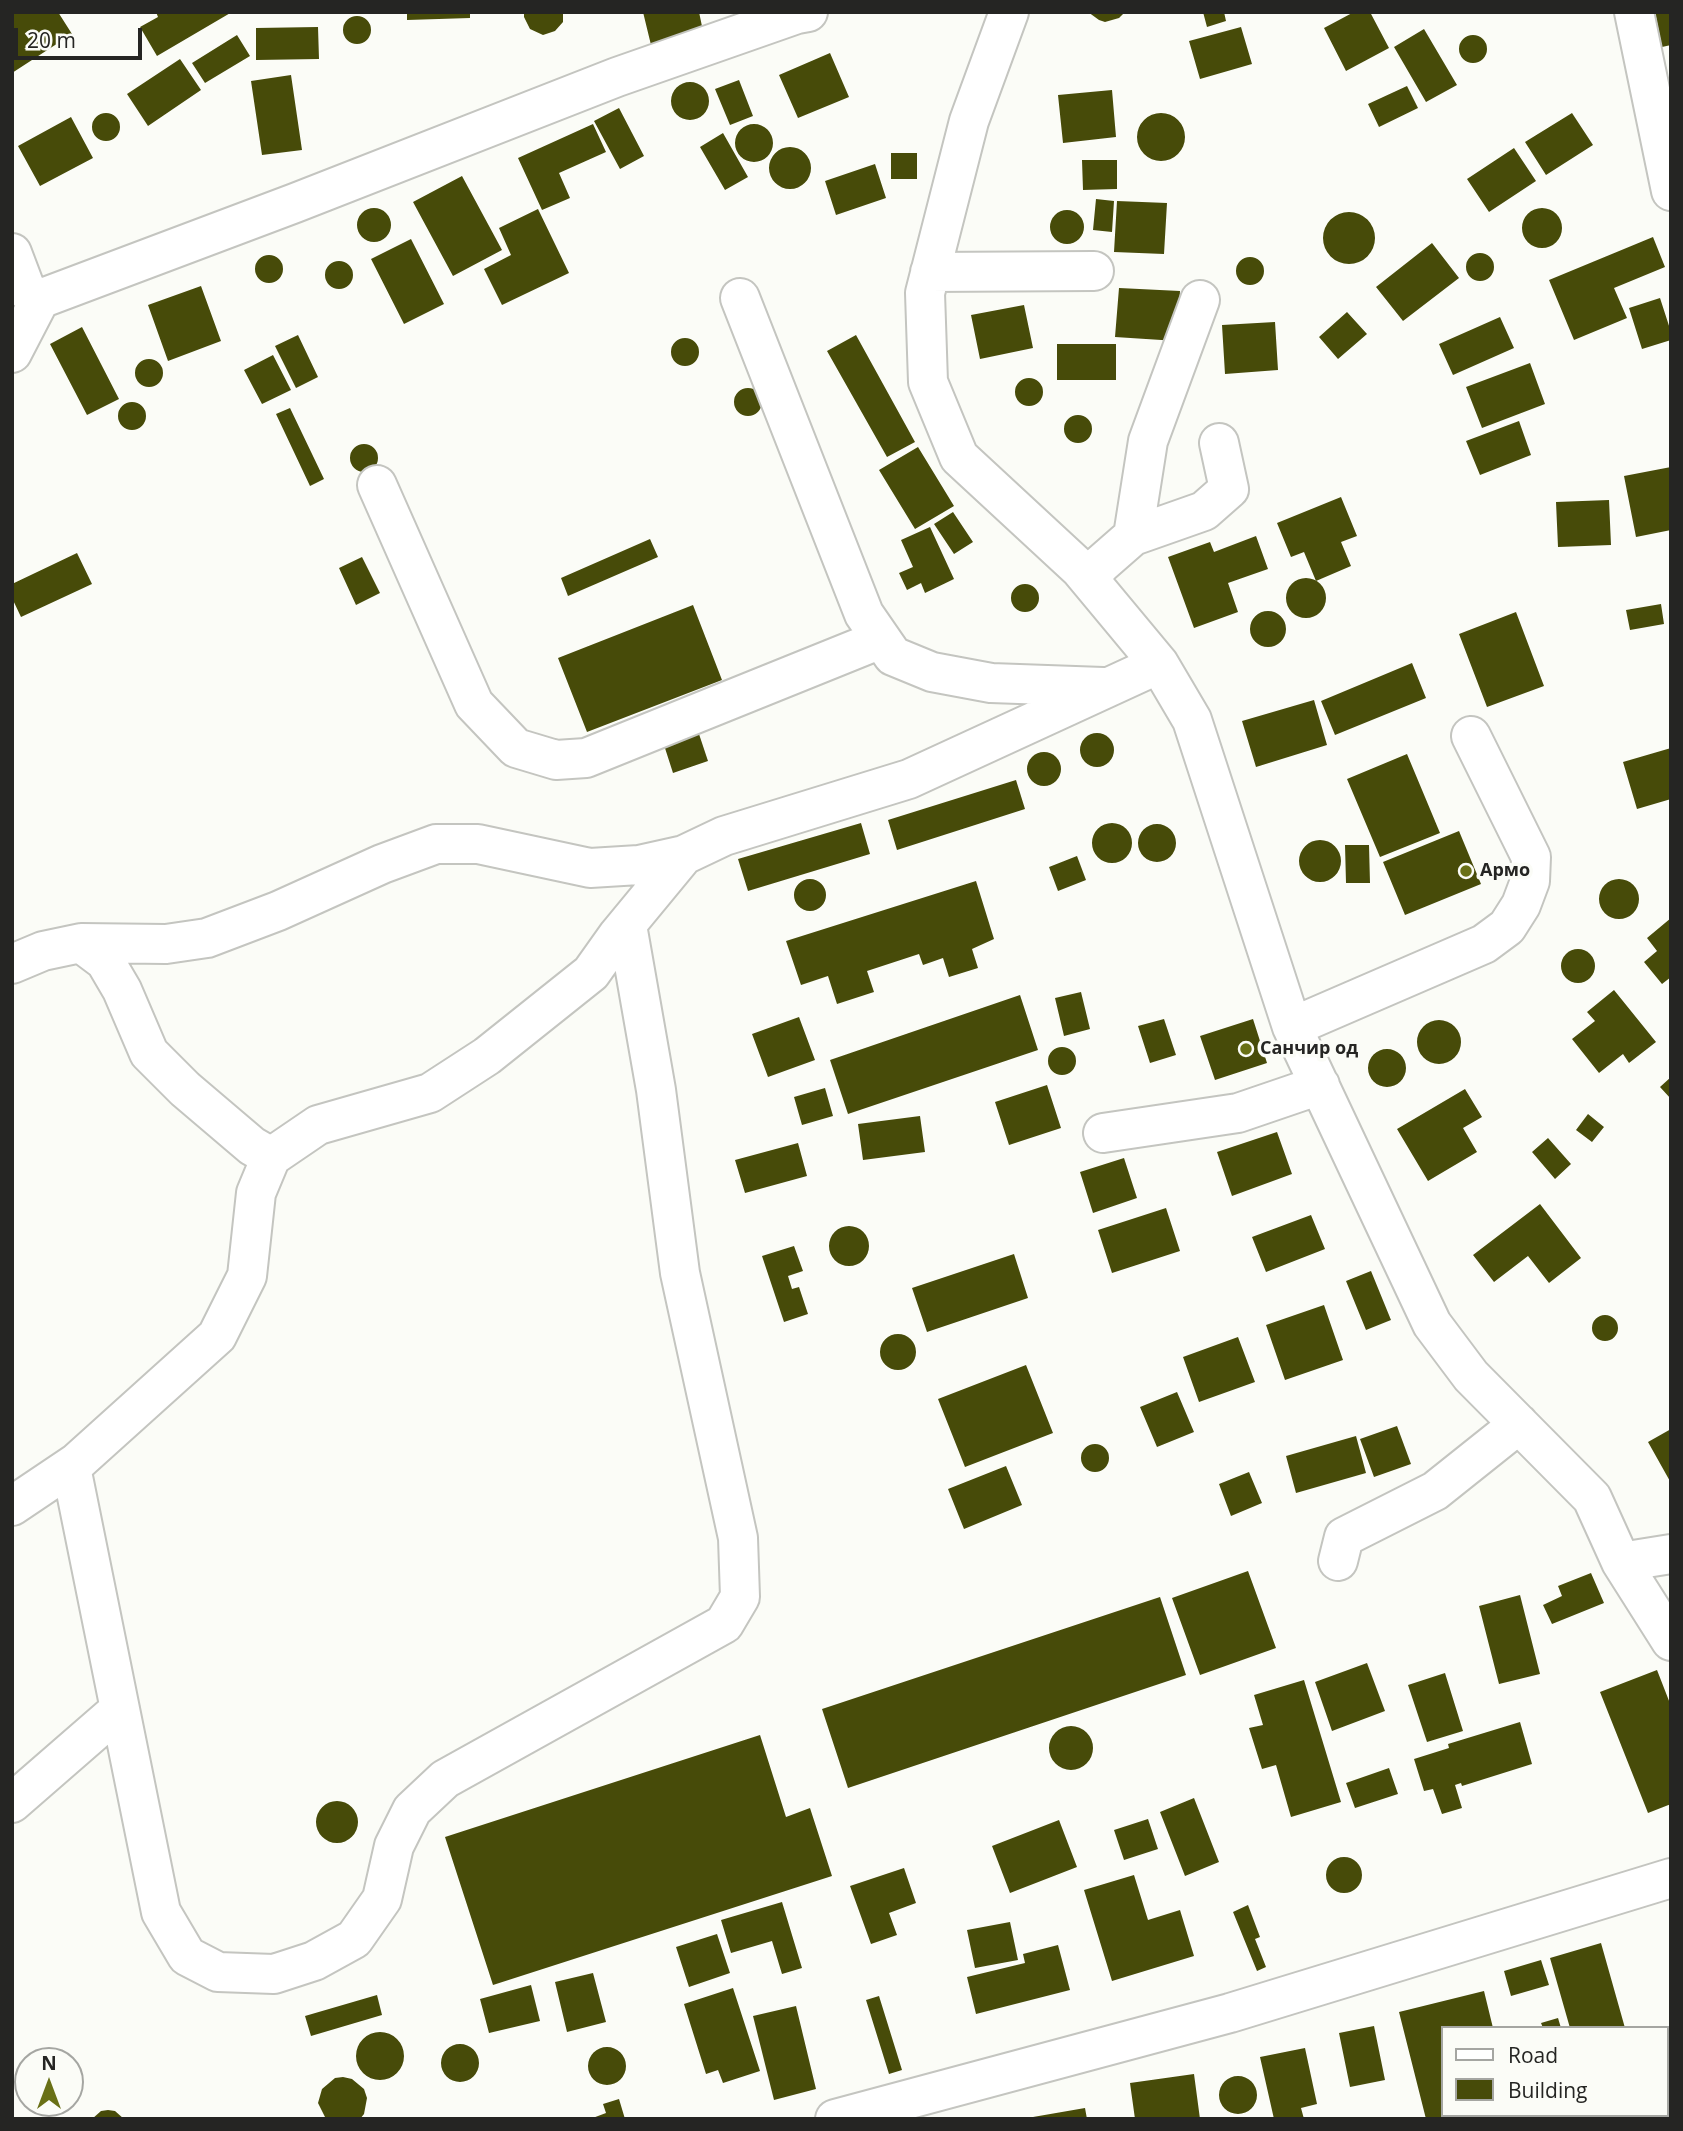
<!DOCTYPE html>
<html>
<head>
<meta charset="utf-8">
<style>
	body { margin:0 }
	#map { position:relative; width:1683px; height:2131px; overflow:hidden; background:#fbfcf7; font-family:"Open Sans",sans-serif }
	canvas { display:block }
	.frame { position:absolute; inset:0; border:14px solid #252523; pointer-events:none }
	.legend { position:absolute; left:1441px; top:2026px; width:228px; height:91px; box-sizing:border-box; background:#fbfcf7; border:2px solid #a5a6a2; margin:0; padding:9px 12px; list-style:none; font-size:21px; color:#252523 }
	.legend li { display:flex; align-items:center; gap:14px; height:35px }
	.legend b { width:35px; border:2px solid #a5a6a2 }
	.north { position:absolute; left:14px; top:2047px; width:70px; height:70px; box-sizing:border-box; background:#fbfcf7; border:2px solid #a5a6a2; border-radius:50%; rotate:0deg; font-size:19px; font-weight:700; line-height:28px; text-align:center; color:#252523 }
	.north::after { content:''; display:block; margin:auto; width:24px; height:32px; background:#697016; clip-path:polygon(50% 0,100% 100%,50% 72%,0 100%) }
	.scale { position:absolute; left:14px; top:28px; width:128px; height:32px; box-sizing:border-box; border:4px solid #252523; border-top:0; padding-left:9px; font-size:21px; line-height:24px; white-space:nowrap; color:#252523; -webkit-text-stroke:5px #fbfcf7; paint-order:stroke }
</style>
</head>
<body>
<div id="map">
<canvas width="1683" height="2131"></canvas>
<div class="frame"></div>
<ul class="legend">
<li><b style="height:9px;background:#fff"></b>Road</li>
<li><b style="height:19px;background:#474b09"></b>Building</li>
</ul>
<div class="north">N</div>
<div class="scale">20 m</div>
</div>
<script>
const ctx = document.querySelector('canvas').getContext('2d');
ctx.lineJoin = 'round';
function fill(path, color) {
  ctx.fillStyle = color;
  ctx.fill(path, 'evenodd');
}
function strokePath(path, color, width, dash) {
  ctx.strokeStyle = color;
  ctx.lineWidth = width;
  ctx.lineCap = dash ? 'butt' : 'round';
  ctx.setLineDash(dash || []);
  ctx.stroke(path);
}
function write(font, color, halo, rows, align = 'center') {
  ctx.font = font + ' "Open Sans",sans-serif';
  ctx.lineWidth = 7;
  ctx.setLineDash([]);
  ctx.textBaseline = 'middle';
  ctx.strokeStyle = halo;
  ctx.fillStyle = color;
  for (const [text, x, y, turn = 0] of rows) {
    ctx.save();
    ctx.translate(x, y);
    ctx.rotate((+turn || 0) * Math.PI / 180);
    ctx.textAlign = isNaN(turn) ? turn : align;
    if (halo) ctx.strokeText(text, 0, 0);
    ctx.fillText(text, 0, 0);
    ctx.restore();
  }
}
fill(new Path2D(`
	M12,12H58L72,34L12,73Z
	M156,12H232L157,56L140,27L158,17Z
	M407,12H470V18L407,20Z
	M524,12H563V22L555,31L543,35L530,29L524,17Z
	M643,12H699L703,31L651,45Z
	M1088,12H1125L1119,18L1105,22L1099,20Z
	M1203,12H1224L1226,21L1207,27Z
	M1354,12H1370L1389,48L1346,71L1324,28Z
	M1655,12H1671V45L1662,47Z
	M343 30a14 14 0 1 1 28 0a14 14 0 1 1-28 0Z
	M318,27L319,59L256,60V28Z
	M1241,27L1252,64L1200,79L1189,41Z
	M1424,29L1457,85L1426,102L1394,47Z
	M1459 49a14 14 0 1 1 28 0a14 14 0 1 1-28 0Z
	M237,35L250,56L205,83L192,63Z
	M830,53L849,97L798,118L779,75Z
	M180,59L201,90L148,126L127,94Z
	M291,75L302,150L262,155L251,81Z
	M739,80L753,116L730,125L715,89Z
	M671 101a19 19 0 1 1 38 0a19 19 0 1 1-38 0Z
	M1407,86L1418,108L1379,127L1368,104Z
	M1112,90L1116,137L1063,143L1058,95Z
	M619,108L644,156L620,169L594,121Z
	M92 127a14 14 0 1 1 28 0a14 14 0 1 1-28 0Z
	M1137 137a24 24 0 1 1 48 0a24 24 0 1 1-48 0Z
	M1572,113L1593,145L1546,175L1525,142Z
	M71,117L93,158L40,186L18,146Z
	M735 143a19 19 0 1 1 38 0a19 19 0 1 1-38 0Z
	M593,124L606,152L559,173L570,198L542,210L518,158Z
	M723,133L748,177L725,190L700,147Z
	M769 168a21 21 0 1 1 42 0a21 21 0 1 1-42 0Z
	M1514,148L1536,181L1489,212L1467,179Z
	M891,153H917V179H891Z
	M1082,160H1117V189L1083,190Z
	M875,164L886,198L836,215L825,181Z
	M462,176L502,250L453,276L413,202Z
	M1096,199L1114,201L1112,232L1093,230Z
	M1117,201L1167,203L1164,254L1114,252Z
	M1522 228a20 20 0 1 1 40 0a20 20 0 1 1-40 0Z
	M357 225a17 17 0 1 1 34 0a17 17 0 1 1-34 0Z
	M538,209L569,273L502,305L484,269L511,255L499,228Z
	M1050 227a17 17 0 1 1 34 0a17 17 0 1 1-34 0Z
	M1323 238a26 26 0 1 1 52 0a26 26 0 1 1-52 0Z
	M1653,237L1665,267L1614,288L1627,318L1574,340L1549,280Z
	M411,239L444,304L404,324L371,259Z
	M1432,243L1459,278L1403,321L1376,287Z
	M1466 267a14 14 0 1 1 28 0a14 14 0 1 1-28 0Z
	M255 269a14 14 0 1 1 28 0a14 14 0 1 1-28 0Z
	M1236 271a14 14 0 1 1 28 0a14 14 0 1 1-28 0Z
	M325 275a14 14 0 1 1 28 0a14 14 0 1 1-28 0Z
	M201,286L221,341L168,361L148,305Z
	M1119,288L1180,291L1177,341L1115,337Z
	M1660,298L1671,332V340L1642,349L1629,308Z
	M1024,305L1033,348L980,359L971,315Z
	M1347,312L1367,334L1338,359L1319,337Z
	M1500,317L1514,348L1453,375L1439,344Z
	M1275,322L1278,370L1225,374L1222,325Z
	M82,327L119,399L87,415L50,344Z
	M298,335L318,377L296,388L275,346Z
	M856,335L915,442L887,457L827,351Z
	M671 352a14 14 0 1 1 28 0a14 14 0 1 1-28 0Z
	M1057,344H1116V380H1057Z
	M273,355L291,390L262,404L244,370Z
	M135 373a14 14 0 1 1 28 0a14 14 0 1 1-28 0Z
	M1530,363L1545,404L1482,428L1466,387Z
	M1015 392a14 14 0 1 1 28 0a14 14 0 1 1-28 0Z
	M734 402a14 14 0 1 1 28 0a14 14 0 1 1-28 0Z
	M118 416a14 14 0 1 1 28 0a14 14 0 1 1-28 0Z
	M290,408L324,479L310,486L276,414Z
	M1064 429a14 14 0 1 1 28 0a14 14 0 1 1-28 0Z
	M1519,421L1531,455L1480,475L1466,441Z
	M350 458a14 14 0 1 1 28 0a14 14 0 1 1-28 0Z
	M918,447L954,506L915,529L879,470Z
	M1671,467V530L1636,537L1624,476Z
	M1341,497L1357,536L1341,542L1351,566L1316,581L1304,552L1291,557L1277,523Z
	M1609,500L1611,545L1558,547L1556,502Z
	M953,512L973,542L954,554L934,524Z
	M930,527L954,579L925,593L921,583L907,590L899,573L913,567L901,540Z
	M1256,536L1268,569L1228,583L1238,612L1194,628L1168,557L1210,542L1214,552Z
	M650,539L658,557L568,596L561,578Z
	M77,553L92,584L21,617L12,598V584Z
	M362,557L380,593L356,605L339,568Z
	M1286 598a20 20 0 1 1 40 0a20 20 0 1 1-40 0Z
	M1011 598a14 14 0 1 1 28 0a14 14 0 1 1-28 0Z
	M1661,604L1664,624L1630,630L1626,610Z
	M693,605L722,680L587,732L558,658Z
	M1250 629a18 18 0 1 1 36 0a18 18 0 1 1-36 0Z
	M1516,612L1544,686L1487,707L1459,634Z
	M1412,663L1426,698L1335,735L1321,701Z
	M1314,700L1327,745L1256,767L1242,721Z
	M1080 750a17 17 0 1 1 34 0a17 17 0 1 1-34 0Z
	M699,734L708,761L673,773L664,745Z
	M1671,748V799L1637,809L1623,762Z
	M1027 769a17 17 0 1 1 34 0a17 17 0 1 1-34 0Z
	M1407,754L1440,833L1380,857L1347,779Z
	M1016,780L1025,809L897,850L888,820Z
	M1092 843a20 20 0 1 1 40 0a20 20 0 1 1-40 0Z
	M861,823L870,854L748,891L738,859Z
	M1138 843a19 19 0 1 1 38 0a19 19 0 1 1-38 0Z
	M1459,831L1481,884L1405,915L1383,862Z
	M1299 861a21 21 0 1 1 42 0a21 21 0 1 1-42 0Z
	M1345,845H1369L1370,883H1346Z
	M1077,856L1086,880L1058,891L1049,867Z
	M1599 899a20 20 0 1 1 40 0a20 20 0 1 1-40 0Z
	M794 895a16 16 0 1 1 32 0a16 16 0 1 1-32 0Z
	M976,881L994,939L972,949L978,968L949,977L943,958L923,965L919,954L867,971L874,992L837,1004L828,976L801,985L786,941Z
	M1671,918V977L1662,984L1644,962L1657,951L1647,938Z
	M1561 966a17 17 0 1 1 34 0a17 17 0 1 1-34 0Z
	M1614,990L1656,1042L1629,1063L1623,1054L1599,1073L1572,1039L1595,1021L1587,1012Z
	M1081,992L1090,1029L1064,1036L1055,998Z
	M1020,995L1038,1050L848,1114L830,1060Z
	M799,1017L815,1060L768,1077L752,1034Z
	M1164,1019L1176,1055L1150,1063L1138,1026Z
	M1253,1019L1267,1063L1215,1080L1200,1036Z
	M1417 1042a22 22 0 1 1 44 0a22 22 0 1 1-44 0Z
	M1048 1061a14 14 0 1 1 28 0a14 14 0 1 1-28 0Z
	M1368 1068a19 19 0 1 1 38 0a19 19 0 1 1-38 0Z
	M1671,1077V1099L1660,1087Z
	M1047,1085L1061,1128L1009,1145L995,1102Z
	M825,1088L833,1116L802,1125L794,1097Z
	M1465,1089L1482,1117L1463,1128L1477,1152L1428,1181L1397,1129Z
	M1588,1114L1604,1127L1592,1142L1576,1130Z
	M920,1116L925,1152L863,1160L858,1124Z
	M1277,1132L1292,1174L1232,1196L1217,1152Z
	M1548,1138L1571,1164L1555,1179L1532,1152Z
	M798,1143L807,1176L745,1193L735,1160Z
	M1124,1158L1137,1198L1093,1213L1080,1172Z
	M1540,1204L1581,1258L1549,1283L1528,1256L1494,1282L1473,1255Z
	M1166,1208L1180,1251L1112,1273L1098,1230Z
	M1311,1215L1325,1249L1266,1272L1252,1237Z
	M829 1246a20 20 0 1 1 40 0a20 20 0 1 1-40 0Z
	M794,1246L803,1271L788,1276L792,1289L799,1287L808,1314L784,1322L762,1256Z
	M1014,1254L1028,1298L927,1332L912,1288Z
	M1371,1271L1391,1320L1366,1330L1346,1281Z
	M1324,1305L1343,1360L1285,1380L1266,1325Z
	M1592 1328a13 13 0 1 1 26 0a13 13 0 1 1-26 0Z
	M880 1352a18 18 0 1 1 36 0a18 18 0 1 1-36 0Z
	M1238,1337L1255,1382L1199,1402L1183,1357Z
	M1026,1365L1053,1433L965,1467L938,1399Z
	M1177,1392L1194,1432L1157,1447L1140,1407Z
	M1397,1426L1411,1464L1374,1477L1360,1439Z
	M1671,1429V1483L1648,1442Z
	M1356,1436L1366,1473L1296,1493L1286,1456Z
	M1081 1458a14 14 0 1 1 28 0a14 14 0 1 1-28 0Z
	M1006,1466L1022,1505L964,1529L948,1489Z
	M1249,1472L1262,1503L1231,1516L1219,1484Z
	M1248,1571L1276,1648L1200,1675L1172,1598Z
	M1591,1573L1604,1603L1552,1624L1543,1605L1562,1596L1558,1586Z
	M1520,1595L1540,1674L1499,1684L1479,1606Z
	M1160,1597L1186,1675L848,1788L822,1709Z
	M1367,1663L1385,1711L1332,1731L1315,1682Z
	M1657,1670L1671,1706V1804L1648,1813L1600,1692Z
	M1445,1673L1463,1731L1427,1742L1408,1685Z
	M1304,1680L1341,1802L1291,1817L1276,1765L1262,1769L1249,1728L1263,1725L1254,1695Z
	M1520,1722L1532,1764L1462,1786L1461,1783L1455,1785L1462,1808L1442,1814L1433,1789L1424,1791L1414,1759L1449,1748L1448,1744Z
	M1049 1748a22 22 0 1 1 44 0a22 22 0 1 1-44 0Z
	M760,1735L786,1817L810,1808L832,1876L493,1985L445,1837Z
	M1389,1768L1398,1794L1355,1808L1346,1783Z
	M1194,1798L1219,1862L1185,1876L1160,1812Z
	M316 1822a21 21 0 1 1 42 0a21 21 0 1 1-42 0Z
	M1148,1819L1158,1849L1124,1860L1114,1830Z
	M1059,1820L1077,1867L1010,1893L992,1846Z
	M1326 1875a18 18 0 1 1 36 0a18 18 0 1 1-36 0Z
	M904,1868L916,1903L889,1913L897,1935L871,1944L850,1886Z
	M1134,1875L1148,1920L1180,1910L1194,1956L1112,1981L1084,1890Z
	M782,1902L802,1968L782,1974L772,1941L731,1953L721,1920Z
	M1248,1905L1260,1937L1255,1939L1266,1967L1257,1971L1233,1912Z
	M1010,1922L1018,1960L975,1968L967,1930Z
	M717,1934L730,1973L689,1987L676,1947Z
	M1601,1943L1625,2028H1570L1550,1958Z
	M1058,1945L1070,1990L976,2014L967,1977L1025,1963L1023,1954Z
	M1541,1960L1549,1985L1511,1996L1504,1971Z
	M593,1973L606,2022L567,2032L555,1982Z
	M531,1985L540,2021L489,2033L480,1999Z
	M733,1988L760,2071L723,2083L718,2070L706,2074L684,2004Z
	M1484,1991L1493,2028H1443V2115H1547L1548,2119H1426L1399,2012Z
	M377,1995L382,2015L311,2036L305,2016Z
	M879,1996L902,2070L889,2074L866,2000Z
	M796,2006L816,2089L774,2100L753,2016Z
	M1558,2018L1561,2028H1543L1541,2023Z
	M1374,2026L1385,2080L1350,2087L1339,2033Z
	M356 2056a24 24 0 1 1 48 0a24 24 0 1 1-48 0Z
	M441 2063a19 19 0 1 1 38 0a19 19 0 1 1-38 0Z
	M588 2066a19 19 0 1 1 38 0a19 19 0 1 1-38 0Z
	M1305,2048L1317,2104L1301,2108L1304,2119H1274L1260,2057Z
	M1194,2074L1200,2119H1135L1130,2083Z
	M1219 2095a19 19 0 1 1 38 0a19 19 0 1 1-38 0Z
	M343,2077L352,2079L364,2089L367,2098L364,2114L360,2119H326L318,2103L322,2089L335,2078Z
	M619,2099L625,2119H590L606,2113L603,2104Z
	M1085,2108L1087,2119H1033V2117Z
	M108,2110L115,2111L124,2119H92L101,2111Z`), '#474b09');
const minor = new Path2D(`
	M1009,12L969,121L925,293L928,382L959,457L1080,569L1159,664L1192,720L1292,1027L1432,1324L1471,1376L1592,1498L1621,1562L1671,1641
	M1634,12L1671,191
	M12,253L26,290L40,299L295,203L617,77L797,14L808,12
	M930,272L1094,271
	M740,298L864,614L893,656L932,672L991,683L1103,687
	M12,353L40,299
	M377,485L474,704L516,748L556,760L586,758L881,639
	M1133,536L1148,441L1200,300
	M1088,578L1101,564L1133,536L1204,511L1229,489L1219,443
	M81,943L105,961L122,990L149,1053L185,1089L252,1146L271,1157
	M12,964L43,951L81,943L166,944L207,938L278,911L382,864L436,844H478L590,868L639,865L684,855
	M1292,1027L1484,944L1507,927L1521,905L1530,881L1531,857L1471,736
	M1103,1133L1238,1113L1320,1085
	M71,1467L161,1912L187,1956L218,1972L274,1974L314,1961L354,1939L382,1899L394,1846L412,1810L445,1779L724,1624L740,1597L738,1538L680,1273L656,1090L627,925
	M12,1506L76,1463L217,1336L247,1276L256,1193L271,1157L318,1125L430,1093L487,1056L591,973L618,935L684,855L724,836L909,779L1159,664
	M1338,1561L1344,1537L1435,1491L1519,1424
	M1621,1562L1671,1554
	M12,1803L120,1709
	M835,2119L1230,2013L1671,1878`);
strokePath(minor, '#c4c5c0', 42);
strokePath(minor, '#fff', 38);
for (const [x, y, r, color] of [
	[1466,871,7,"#697016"],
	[1246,1049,7,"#697016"]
]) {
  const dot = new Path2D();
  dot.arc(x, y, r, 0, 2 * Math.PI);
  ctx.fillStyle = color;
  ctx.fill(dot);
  strokePath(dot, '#fbfcf7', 2.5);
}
write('bold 18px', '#252523', '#fbfcf7', [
	["Армо",1480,871],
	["Санчир од",1260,1049]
], 'left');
</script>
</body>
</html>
